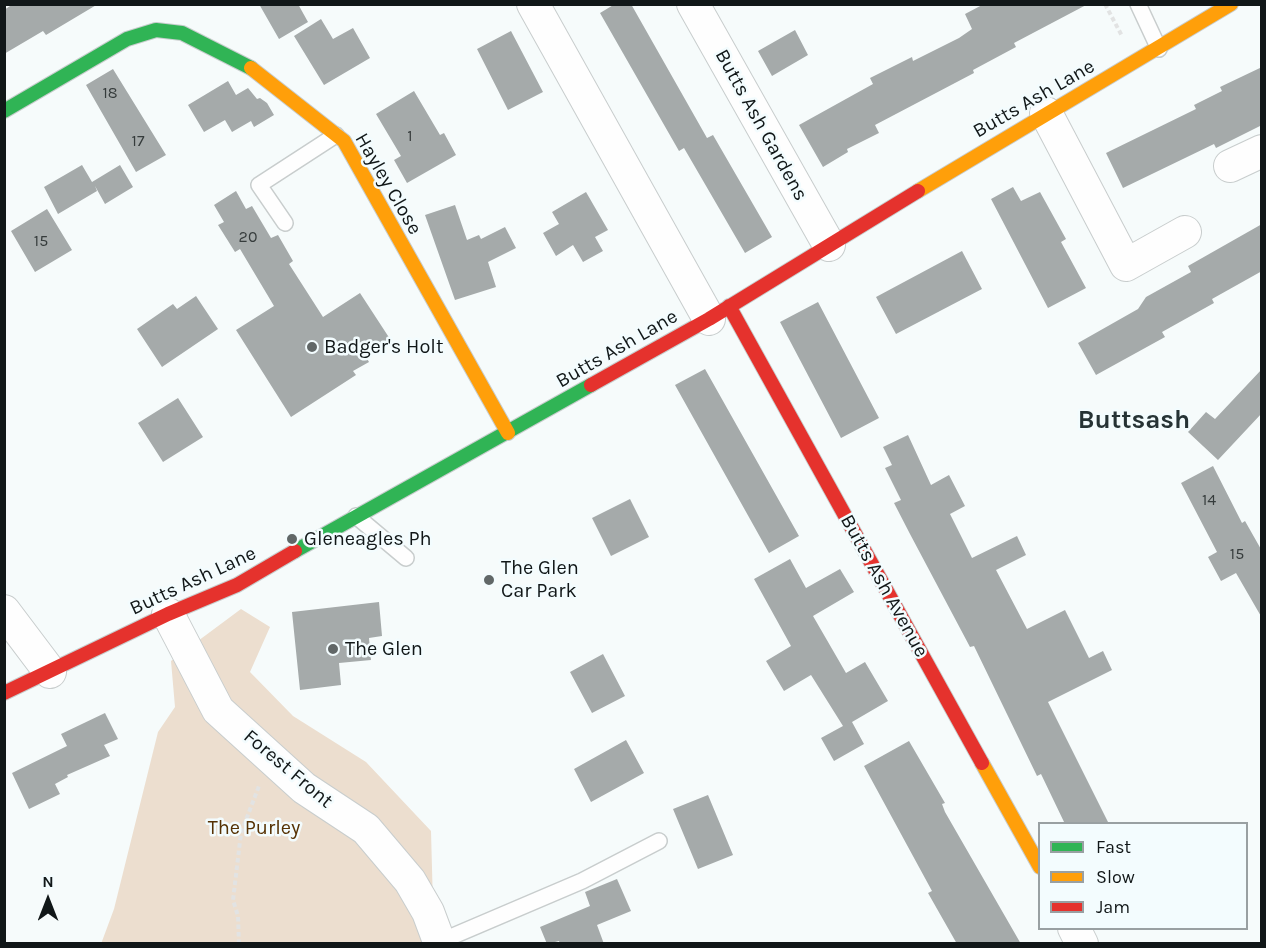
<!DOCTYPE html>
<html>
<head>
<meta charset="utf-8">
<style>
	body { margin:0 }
	#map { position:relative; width:1266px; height:948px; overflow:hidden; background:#f6fbfb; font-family:Karla,sans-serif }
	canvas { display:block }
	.frame { position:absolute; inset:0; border:6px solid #111718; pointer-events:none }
	.legend { position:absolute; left:1038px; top:822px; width:210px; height:108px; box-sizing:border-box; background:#f3fcfe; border:2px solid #99a0a2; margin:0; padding:8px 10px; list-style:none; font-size:18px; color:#111718 }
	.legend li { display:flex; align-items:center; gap:12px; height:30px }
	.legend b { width:30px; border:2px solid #99a0a2 }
	.north { position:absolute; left:18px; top:870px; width:60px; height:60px; -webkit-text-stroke:4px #f3fcfe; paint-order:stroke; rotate:0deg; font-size:16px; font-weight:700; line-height:24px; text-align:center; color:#111718 }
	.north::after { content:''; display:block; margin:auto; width:21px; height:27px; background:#111718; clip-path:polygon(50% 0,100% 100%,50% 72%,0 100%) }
</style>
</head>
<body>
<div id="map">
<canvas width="1266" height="948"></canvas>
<div class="frame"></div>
<ul class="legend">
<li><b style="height:8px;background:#30b455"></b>Fast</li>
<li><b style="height:8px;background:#ff9f0a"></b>Slow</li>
<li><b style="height:8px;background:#e5322d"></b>Jam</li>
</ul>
<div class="north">N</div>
</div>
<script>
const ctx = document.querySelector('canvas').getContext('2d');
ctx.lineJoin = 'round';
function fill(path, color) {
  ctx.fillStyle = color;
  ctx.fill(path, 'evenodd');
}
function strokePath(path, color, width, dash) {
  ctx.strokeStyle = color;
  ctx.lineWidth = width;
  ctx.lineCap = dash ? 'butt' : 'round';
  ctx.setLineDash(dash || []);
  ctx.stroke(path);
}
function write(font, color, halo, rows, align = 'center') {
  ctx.font = font + ' Karla,sans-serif';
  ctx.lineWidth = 5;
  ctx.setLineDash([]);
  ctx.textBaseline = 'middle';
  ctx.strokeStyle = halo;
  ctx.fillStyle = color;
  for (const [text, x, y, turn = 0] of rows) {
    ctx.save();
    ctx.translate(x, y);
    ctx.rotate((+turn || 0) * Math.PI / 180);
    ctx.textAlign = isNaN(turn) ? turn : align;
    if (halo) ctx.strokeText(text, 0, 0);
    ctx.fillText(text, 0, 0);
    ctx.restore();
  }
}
fill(new Path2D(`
	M241,609L270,627L250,672L293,716L366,762L431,831L434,943L101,944L114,909L158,732L175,707L171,661Z`), '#ecdecf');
fill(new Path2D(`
	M13,4H98L46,35L43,31L4,54V10Z
	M259,4H298L308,22L279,39Z
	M615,4H631L707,138L713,135L772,237L745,253L684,148L679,151L600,13Z
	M984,4H1088L1014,43L1016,47L973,70L974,73L875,125L879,133L847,149L848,152L823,167L799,125L873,84L870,78L912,57L913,61L959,38L972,29L965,14Z
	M321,19L333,39L353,28L370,58L324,85L294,36Z
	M795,30L808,55L772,76L758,51Z
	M511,31L543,92L508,110L477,49Z
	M1262,67V125L1216,148L1214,144L1123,188L1106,153L1196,109L1194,105L1222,91L1220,87Z
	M113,69L166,155L136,172L86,85Z
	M228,81L236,95L248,88L257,99L260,98L267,103L274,115L254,127L251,121L232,132L225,120L204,132L188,105Z
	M414,91L440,135L444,133L456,155L407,183L394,160L401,156L376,114Z
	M82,165L92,182L120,165L133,187L105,204L95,186L97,191L58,214L44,187Z
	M1013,187L1021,201L1040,192L1066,239L1061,242L1086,288L1048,308L991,199Z
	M236,191L246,209L252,206L271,238L278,235L293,261L289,264L323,317L360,293L390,339L365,355L369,362L353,371L356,375L291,417L236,330L274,306L240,249L235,252L218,225L224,222L214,205Z
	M586,192L608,230L595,237L603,251L583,262L573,245L556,256L543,233L559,224L552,212Z
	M455,205L467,240L479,235L481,239L505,227L516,248L488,262L496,287L455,300L425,215Z
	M47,209L72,250L35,272L11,231Z
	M1262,224V271L1212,299L1214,303L1162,332L1165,337L1096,375L1078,343L1138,309L1146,297L1191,272L1188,266Z
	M962,251L982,289L896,334L876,297Z
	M196,296L218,329L162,367L137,329L173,304L177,309Z
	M818,302L879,418L841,438L780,322Z
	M705,369L799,536L769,553L675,385Z
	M1262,369V413L1218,460L1188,432L1206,412L1215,419Z
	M178,398L203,437L163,462L138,423Z
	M908,435L931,485L949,475L965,506L950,514L972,558L1017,536L1026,555L996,570L1027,629L1065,610L1089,658L1103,651L1112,670L1048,702L1109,824H1065L1041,774L1037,776L974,646L970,647L910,534L894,503L901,500L885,468L892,465L883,447Z
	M1213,466L1242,523L1245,521L1262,551V618L1236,573L1221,581L1208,557L1217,552L1181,483Z
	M630,499L649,537L611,556L592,518Z
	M790,559L806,588L840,569L854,592L813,616L846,673L865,662L888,701L852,722L864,744L834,761L821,738L843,726L811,675L784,691L766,661L791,646L754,579Z
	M379,602L382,636L369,638L371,660L339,663L341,685L300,690L292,612Z
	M603,654L625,696L592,713L570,672Z
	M105,713L118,739L104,745L110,756L67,775L68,777L55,784L60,794L29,809L12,773L67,746L61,734Z
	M626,740L644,773L591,802L574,769Z
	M909,741L945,803L942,804L945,812L1021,944H957L928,893L932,891L864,766Z
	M708,795L733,855L698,869L673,809Z
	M617,879L631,911L597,925L604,944H560L559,941L547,944L540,927L590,906L585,892Z`), '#a5aaaa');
const lane = new Path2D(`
	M1138,4L1159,49
	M285,223L259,185L336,135
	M356,516L406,558
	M439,942L582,881L659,841`);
const street = new Path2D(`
	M533,4L709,319
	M693,4L829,245
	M1046,113L1126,265L1185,232
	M1230,166L1262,151
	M4,611L50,672
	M168,614L218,710L304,788L366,829L410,881L428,912L440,944
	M1074,928L1082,944`);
const fast = new Path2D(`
	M4,111L127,39L156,30L182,33L251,68
	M295,551L591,385`);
const slow = new Path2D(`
	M251,68L344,141L508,433
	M918,191L1231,4
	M982,763L1040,867`);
const jam = new Path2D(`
	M729,306L982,763
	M591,385L709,319L918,191
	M4,693L168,614L237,585L295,551`);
strokePath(lane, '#c8cdcd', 18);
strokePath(street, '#c8cdcd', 34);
strokePath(fast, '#c8cdcd', 16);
strokePath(slow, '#c8cdcd', 16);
strokePath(jam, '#c8cdcd', 16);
strokePath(new Path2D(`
	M1105,4L1122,36
	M239,944L238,916L233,900L241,833L259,786`), '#e2e3e3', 4, [4.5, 3]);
strokePath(lane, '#fefefe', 15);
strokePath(street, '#fefefe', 32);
strokePath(fast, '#30b455', 14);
strokePath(slow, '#ff9f0a', 14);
strokePath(jam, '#e5322d', 14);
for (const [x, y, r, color] of [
	[312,347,6,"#616767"],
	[292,539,6,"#616767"],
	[489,580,6,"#616767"],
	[333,649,6,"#616767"]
]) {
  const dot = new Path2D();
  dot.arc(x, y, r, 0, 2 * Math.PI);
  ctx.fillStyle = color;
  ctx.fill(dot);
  strokePath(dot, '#f3fcfe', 2);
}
write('16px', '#363c3c', null, [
	["18",110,93],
	["1",410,136],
	["17",138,141],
	["20",248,237],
	["15",41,241],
	["14",1209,500],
	["15",1237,554]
]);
write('20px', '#111718', '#f3fcfe', [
	["Butts Ash Lane",1034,99,-30],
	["Butts Ash Gardens",761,125,61],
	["Hayley Close",388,184,60],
	["Butts Ash Lane",617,349,-30],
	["Butts Ash Lane",193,581,-25],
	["Butts Ash Avenue",884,586,61],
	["Forest Front",288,769,40]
]);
write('20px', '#111718', '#f3fcfe', [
	["Badger's Holt",324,347],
	["Gleneagles Ph",304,539],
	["The Glen",501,568],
	["Car Park",501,591],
	["The Glen",345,649]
], 'left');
write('20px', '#563204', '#f3fcfe', [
	["The Purley",254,828]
]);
write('bold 26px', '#263335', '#f3fcfe', [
	["Buttsash",1134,421]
]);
</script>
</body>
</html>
